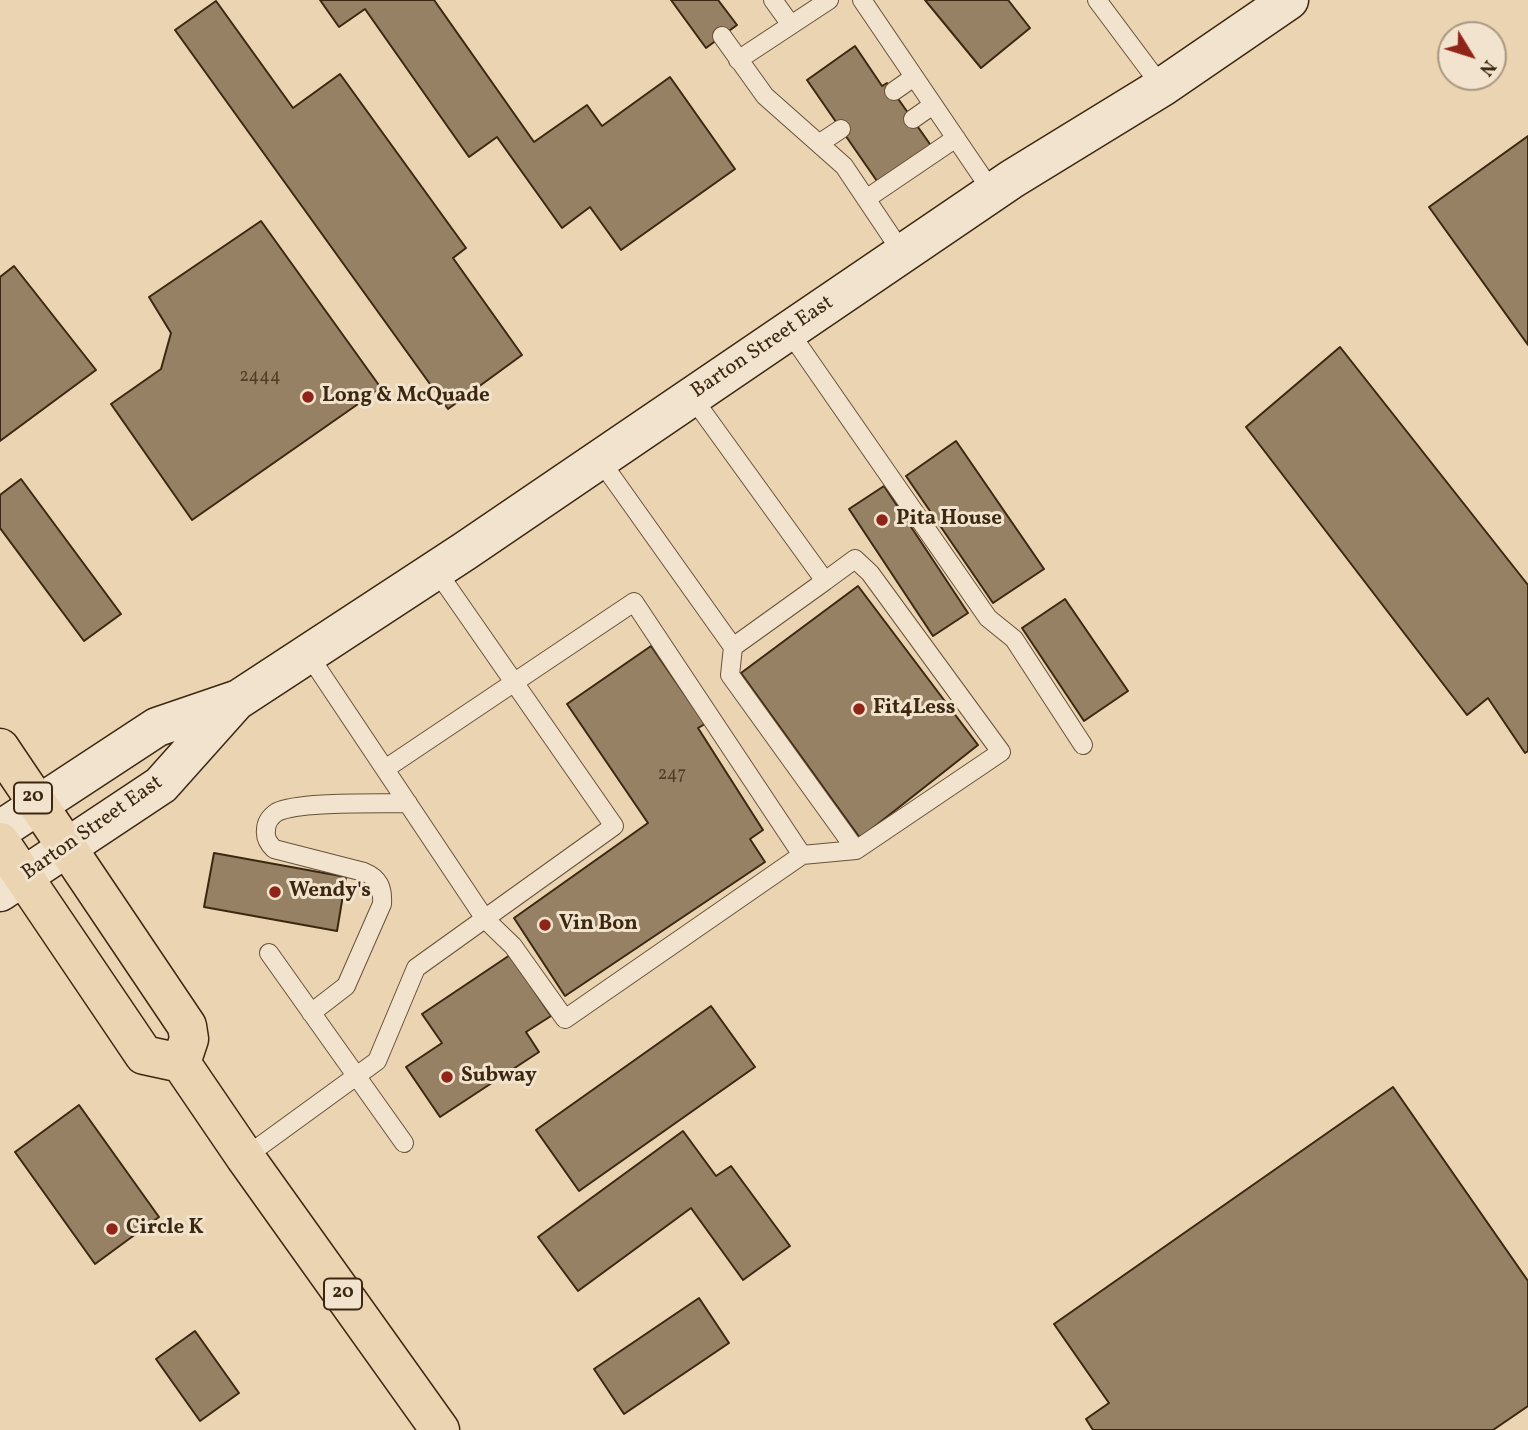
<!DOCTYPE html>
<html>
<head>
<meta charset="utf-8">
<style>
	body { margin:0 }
	#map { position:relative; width:1528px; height:1430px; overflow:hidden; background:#ead4b2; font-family:Vollkorn,serif }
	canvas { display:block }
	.north { position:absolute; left:1437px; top:21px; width:70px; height:70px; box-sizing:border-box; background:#f1e3cd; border:2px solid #a99882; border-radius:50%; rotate:128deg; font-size:19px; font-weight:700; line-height:28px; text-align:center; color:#3c2711 }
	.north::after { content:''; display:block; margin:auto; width:24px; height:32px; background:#8f2418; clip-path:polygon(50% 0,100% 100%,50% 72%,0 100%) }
</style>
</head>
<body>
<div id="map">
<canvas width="1528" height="1430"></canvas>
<div class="north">N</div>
</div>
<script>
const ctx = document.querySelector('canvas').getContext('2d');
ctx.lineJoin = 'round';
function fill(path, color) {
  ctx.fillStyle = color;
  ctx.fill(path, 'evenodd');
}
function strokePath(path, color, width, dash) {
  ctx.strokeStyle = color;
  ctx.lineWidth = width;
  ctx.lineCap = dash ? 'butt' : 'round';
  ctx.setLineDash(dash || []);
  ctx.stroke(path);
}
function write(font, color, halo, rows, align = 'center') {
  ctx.font = font + ' Vollkorn,serif';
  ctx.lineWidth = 6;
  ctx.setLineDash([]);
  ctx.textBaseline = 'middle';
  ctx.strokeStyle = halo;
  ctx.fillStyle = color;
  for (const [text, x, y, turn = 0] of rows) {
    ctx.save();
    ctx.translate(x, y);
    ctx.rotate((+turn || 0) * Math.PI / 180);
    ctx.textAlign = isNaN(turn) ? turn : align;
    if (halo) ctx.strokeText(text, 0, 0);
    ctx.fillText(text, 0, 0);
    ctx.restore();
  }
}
const building = new Path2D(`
	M320,0H434L534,142L587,105L602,126L670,77L735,169L621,250L590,207L562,228L497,137L469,157L365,9L339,27Z
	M671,0H718L737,25L706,48Z
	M925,0H1008L1030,28L981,68Z
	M216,1L293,108L340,74L466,248L453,258L522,355L448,409L175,30Z
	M855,46L882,86L887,83L932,147L879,184L807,80Z
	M1528,136V345L1429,207Z
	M261,221L381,388L192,520L111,404L161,369L171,333L149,297Z
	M14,266L96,370L0,441V277Z
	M1340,347L1528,585V751L1525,753L1488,698L1467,715L1246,427Z
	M956,441L1044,569L993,603L906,476Z
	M21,479L121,614L84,641L0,528V495Z
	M884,486L968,613L933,636L849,509Z
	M858,586L978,745L860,838L741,673Z
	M1065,599L1128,691L1084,721L1022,628Z
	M651,646L705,724L698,728L763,830L750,839L765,862L565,996L514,918L648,823L567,704Z
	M214,853L346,877L337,931L204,907Z
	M510,955L551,1016L526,1032L539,1052L440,1117L406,1067L442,1043L422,1014Z
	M711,1006L755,1067L579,1191L536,1130Z
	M1393,1087L1528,1281V1406L1493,1430H1093L1086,1419L1109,1403L1054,1324Z
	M79,1105L159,1217L95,1264L15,1152Z
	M683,1131L716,1176L731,1166L790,1246L743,1280L691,1208L578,1291L538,1237Z
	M699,1298L729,1343L624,1414L594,1369Z
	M195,1331L239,1393L200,1421L156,1359Z`);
fill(building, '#968165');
strokePath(building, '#3c2711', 2);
const lane = new Path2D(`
	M773,0L791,25
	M862,0L993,193
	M1097,0L1162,87
	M722,36L765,96L844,166L903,254
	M738,60L829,0
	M894,91L914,77
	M913,119L933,105
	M820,143L841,129
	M866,199L956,138
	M788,330L988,618L1014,639L1083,745
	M600,460L733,647L825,581L692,397
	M733,647L730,675L856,850
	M308,654L485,919L513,946L565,1019L802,855L634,602L385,769
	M802,855L856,850L1001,752L870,573L855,559L825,581
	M269,953L404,1143
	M311,1013L346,986L382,904C383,888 379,878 364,872L274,849C268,843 265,838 266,830C266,822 271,816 277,812C300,801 378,804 408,803
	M245,1157L377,1061L416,968L614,826L436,570`);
const secondary = new Path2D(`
	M0,830L157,727L239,699L465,551L1012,179L1162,87L1289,0
	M0,892L161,785L236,701`);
const primary = new Path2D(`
	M0,748L187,1026L189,1039L181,1063
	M0,842L144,1055L181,1063L245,1157L440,1430`);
strokePath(lane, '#685239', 20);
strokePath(secondary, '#3c2711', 41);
strokePath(primary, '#3c2711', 41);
strokePath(lane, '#f1e3cd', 18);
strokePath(secondary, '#f1e3cd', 38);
strokePath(primary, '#ead4b2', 38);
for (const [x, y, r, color] of [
	[308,397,7,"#8f2418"],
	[882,520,7,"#8f2418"],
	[859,709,7,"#8f2418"],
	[275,892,7,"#8f2418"],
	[545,925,7,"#8f2418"],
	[447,1077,7,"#8f2418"],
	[112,1229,7,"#8f2418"]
]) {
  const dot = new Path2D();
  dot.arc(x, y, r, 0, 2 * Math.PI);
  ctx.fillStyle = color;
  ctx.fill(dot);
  strokePath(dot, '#f1e3cd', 2.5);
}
write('18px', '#523e26', null, [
	["2444",260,378],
	["247",672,776]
]);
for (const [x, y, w] of [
	[33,798,38],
	[343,1294,38]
]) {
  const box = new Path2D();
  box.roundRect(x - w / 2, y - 15.5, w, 31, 5);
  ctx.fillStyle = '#f1e3cd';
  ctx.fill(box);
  strokePath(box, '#3c2711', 2);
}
write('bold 19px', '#3c2711', null, [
	["20",33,798],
	["20",343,1294]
]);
write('21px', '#3c2711', '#f1e3cd', [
	["Barton Street East",763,348,-34],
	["Barton Street East",93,829,-35]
]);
write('bold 21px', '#3c2711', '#f1e3cd', [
	["Long & McQuade",322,397],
	["Pita House",896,520],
	["Fit4Less",873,709],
	["Wendy's",289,892],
	["Vin Bon",559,925],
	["Subway",461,1077],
	["Circle K",126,1229]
], 'left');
</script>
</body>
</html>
